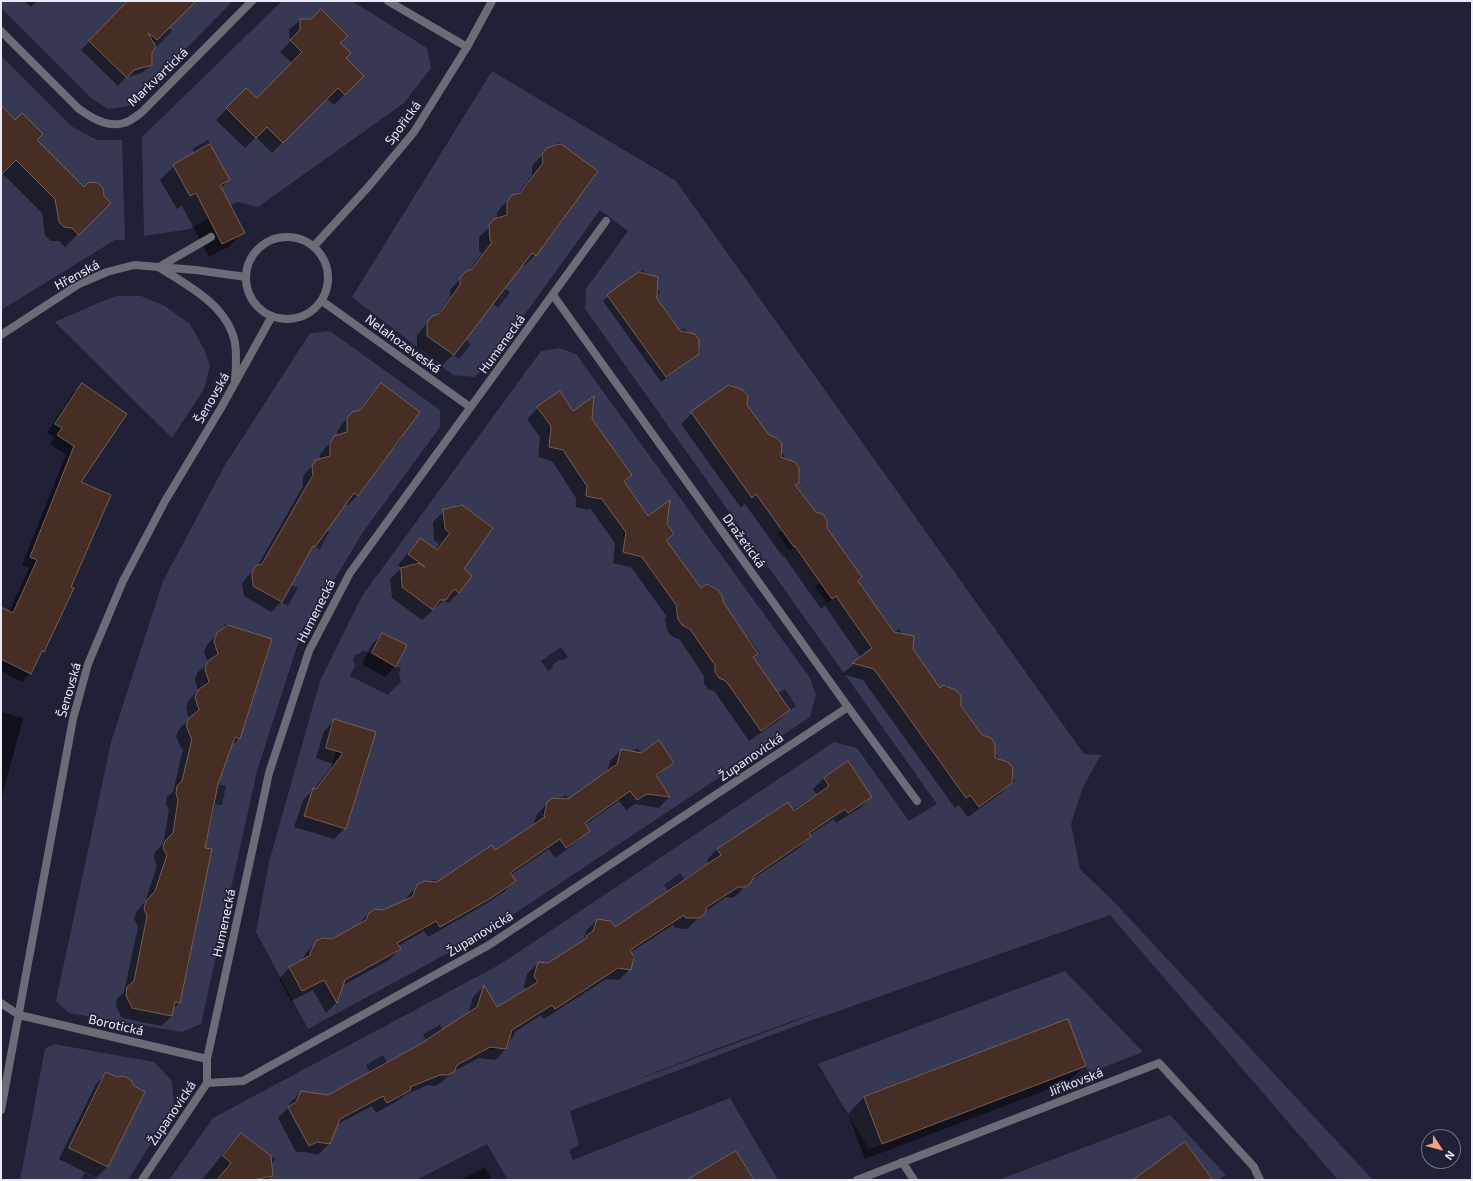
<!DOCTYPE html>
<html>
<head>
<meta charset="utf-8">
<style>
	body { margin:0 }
	#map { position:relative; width:1473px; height:1181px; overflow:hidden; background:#202136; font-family:"Exo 2",sans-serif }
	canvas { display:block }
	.frame { position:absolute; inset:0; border:2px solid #e9ebf9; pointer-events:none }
	.north { position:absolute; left:1421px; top:1129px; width:40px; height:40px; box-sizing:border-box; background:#202136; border:1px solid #707284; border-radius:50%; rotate:126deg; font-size:11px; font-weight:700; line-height:16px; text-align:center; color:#e9ebf9 }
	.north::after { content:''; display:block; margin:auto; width:14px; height:18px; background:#f2a07f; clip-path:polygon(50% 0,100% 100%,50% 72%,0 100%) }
</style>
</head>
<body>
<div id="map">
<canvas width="1473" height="1181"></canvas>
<div class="frame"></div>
<div class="north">N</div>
</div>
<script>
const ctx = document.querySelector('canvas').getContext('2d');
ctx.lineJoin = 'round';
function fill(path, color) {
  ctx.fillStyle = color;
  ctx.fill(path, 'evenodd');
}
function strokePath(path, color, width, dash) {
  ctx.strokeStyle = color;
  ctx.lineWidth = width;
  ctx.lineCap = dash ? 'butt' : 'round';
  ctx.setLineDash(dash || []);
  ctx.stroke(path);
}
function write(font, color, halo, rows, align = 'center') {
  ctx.font = font + ' "Exo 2",sans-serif';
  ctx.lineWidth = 3.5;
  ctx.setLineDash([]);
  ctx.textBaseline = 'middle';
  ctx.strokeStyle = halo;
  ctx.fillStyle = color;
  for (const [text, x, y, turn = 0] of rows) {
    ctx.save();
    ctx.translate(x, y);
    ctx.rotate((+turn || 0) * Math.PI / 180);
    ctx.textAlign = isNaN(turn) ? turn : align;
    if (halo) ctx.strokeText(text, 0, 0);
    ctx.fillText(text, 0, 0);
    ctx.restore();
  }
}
fill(new Path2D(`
	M1,1H128L92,38L127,78L139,65L145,67L151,63L152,58L150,54L172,31L141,1H192L194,3L196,1H233L129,106L108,109L92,99L1,8Z
	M282,1H352L427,48L431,68L404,103L258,207L237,202L190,229L144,236L142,137ZM321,9L348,35L340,43L350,53L346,58L364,76L345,95L290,40L300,30V23L304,19H311ZM246,88L257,98L314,112L283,143L267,127L256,138L226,108ZM208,140L230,180L215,188L212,184L190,196L173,166L195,153L192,149Z
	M1,56L71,126L97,140H122L125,240H115L1,310V173L2,174L43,134L22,113L15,120L1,105ZM89,182L98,183L103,188L104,196L111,203L79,235L72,228L64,227L59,222L57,213Z
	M492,71L676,181L1084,754L1101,755L1083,787L1071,824L1080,869L1116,904L1373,1180H1338L1110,915L793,1027L570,1111L579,1145L569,1150L573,1160L730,1098L778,1180H754L736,1151L687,1180H508L487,1144L416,1180H259L260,1179L268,1177L272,1171V1163L275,1159L241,1133L223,1156L231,1162L217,1180H169L213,1118L499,965L834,742L857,748L909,821L937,804L585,309L586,289L628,231L600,210L489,364L474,377L453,375L352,297ZM558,142L598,171L589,184L585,181L576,192L580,196L571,208L567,205L563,220L554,232L532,253L523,264L487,238L489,235V225L503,217L507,211V202L512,195L520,193L543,163L542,154L547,148L556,145ZM474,266L510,292L498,308L492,303L465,339L471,344L459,359L425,334L441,311L447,315L460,285V278L465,272L472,269ZM643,270L646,273L653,275C659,283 656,287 660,293L656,297L680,331L684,328L687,332L695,334C699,341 698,346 701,352L666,377L607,295ZM732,384L734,387L743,390L748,396L747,405L769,435L777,438L782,444V453L786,459L795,462L799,468V477L801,481L765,507L756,494L752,497L691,412ZM813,508C816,512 821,512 824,516C828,521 826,526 830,532L824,536L846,554L862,578L827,603L815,586L821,582L796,546L789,550L778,534ZM881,614L894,632L899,629L902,633L910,635L914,641L913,649L916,653L881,678L874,669L868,667L872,648L859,629ZM946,684L948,687L956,690L961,696V705L980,732L983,735L991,738L995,744V753L999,759C1019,765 1007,770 1015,781L979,807L905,712ZM848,761L872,797L848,813L845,809L809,833L811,838L787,854L763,818L787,802L793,810L829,786L824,777ZM734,837L758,873L754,876L751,883L745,887H738L707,898L711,905C706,908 706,914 700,917C696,919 692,917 688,920L664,885L680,873L684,879L721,855L717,849ZM601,919L610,920L615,927L658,931L630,950L635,957C630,973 623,966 611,973L586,936L593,931L595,924ZM558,957L580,994L555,1009L552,1005L512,1030L515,1035C510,1038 510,1042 507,1046C502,1050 495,1047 490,1050L467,1013L477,1007L479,1001C484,998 488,1000 492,998L497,1007L538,982L533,973L535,971L537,965L542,962L548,963ZM820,1012L639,1079H638L718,1048L798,1019ZM440,1025L461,1063L457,1065L454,1072L447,1075H440L408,1083L411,1090L387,1103L366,1065L383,1055L387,1062L426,1041L423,1034ZM339,1089L351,1113L331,1125V1140L325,1143L317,1142L289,1106C302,1099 296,1090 314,1093L318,1100Z
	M117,296H141L165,306L190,324L204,349L210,366L204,389L172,438L55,322L98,303Z
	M330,331L440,410V427L363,532L300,637L257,771L201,1024L182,1032L69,1013L56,1001L111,742L163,581L225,465L310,333ZM381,383L420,412L411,425L407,422L399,433L403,437L394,449L390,446L381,457L385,460L376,472L372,470L363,481L367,484L358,496L354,493L345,505L310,479L313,475L312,466L325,458L330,452V443L334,436L343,434L347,428V419L352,412L360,410ZM292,511L329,532L320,549L313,546L291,585L298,588L288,606L251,584C255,574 248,569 262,564L264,559L271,563L284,539L278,535ZM225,624L272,639L267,654L262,653L258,666L263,668L240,739L235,737L230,751L188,737L189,733L186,725C189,717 195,716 197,710C199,705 195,700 196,695C197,689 203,688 205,684C209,677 205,674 205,669C205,662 211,661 214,657C219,651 214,645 215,639C216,632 222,630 225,624ZM182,781L214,783L226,786L222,805L215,804L205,848L212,849L208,868L165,859L167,855L163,848L172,832L179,833L178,800L176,793L177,786ZM153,890L201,901L198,916L190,929L196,930L192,945L187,944L184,958L190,959L187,974L181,973L178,987L183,988L180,1003L175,1002L172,1016L129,1007C131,994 121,993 134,981L147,916C141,899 150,903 153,890Z
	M559,348L576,354L810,678L816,695L810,717L487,932L308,1029L256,932L269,862L320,681L362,596L541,351ZM560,392L573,411L582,405L593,413L592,419L599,428L564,453L561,450L553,448C548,440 551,436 547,430L551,426L537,407ZM615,451L632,475L624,481L648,516L657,510L665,514L668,518L667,524L674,534L639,559L636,555L624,547L625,539L622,535L626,532L601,498L597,501L595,498L589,497L586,492L587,486L580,476ZM458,503L493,528L476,552L459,566L472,576L459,593L451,586L446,599L440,600L433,610L399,585L402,580L401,572L405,566L413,565L416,561L425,567L450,533L441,527L444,523V515L456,507ZM688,570L701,588L709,583C712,587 716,588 719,592C723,596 723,602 726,607L691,632C688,628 684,627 681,623C677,619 678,613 674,608L677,606ZM382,633L407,645L397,666L401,669L399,673L401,681C397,688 392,689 388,695L350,676L355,666L353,660L355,655L361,653L362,650L372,654ZM748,637L759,653L753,657L778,693L785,689L796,706L761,731L726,681C710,675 719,671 712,662ZM561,647L568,657L562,661L561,659L552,665L554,667L548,671L541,661ZM334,720L376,732L346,829L305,816L313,788L324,791L336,751L326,747ZM659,740L674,763L656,775L647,794L637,800L613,764L617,762L619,754L625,750L633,751L638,748L641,753ZM586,786L603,810L585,823L590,831L566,848L542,812C546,809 545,805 548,802C553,796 560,799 566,795L568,799ZM513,838L528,860L510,873L516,882L491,898L495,850ZM435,879L457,917L440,927L436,921L397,943L401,949L384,959L362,922C367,919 367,915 370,912C376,908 381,910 387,908L390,914L414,900L410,894C416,891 416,885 422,882C426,880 430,882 435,879ZM335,937L355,975L345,980H324L302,991L289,967L311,955L309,951C313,948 314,943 318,940C323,936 329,940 335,937Z
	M1065,971L1143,1052L1089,1073L1068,1019L864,1096L882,1144L869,1149L818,1064Z
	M54,1044L154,1062L172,1081L174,1106L128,1180H98L85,1173L80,1180H20L45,1049ZM124,1076L131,1080L134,1086L145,1092L108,1167L69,1148L81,1123Z
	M1170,1115L1226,1175L1218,1180H1213L1185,1142L1133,1180H998Z`), '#373854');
fill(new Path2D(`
	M24,1H38L31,7Z
	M129,1H195L153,43L151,51V65L142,73L125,78L118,86L81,50Z
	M300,20H311L339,43L345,58L363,76L334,105L326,98L272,153L256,137L245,148L216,120L246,89L257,99L292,63L280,52L290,42L289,30Z
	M1,107L84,189L103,197L109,203L65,247L59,241H51L45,235L42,213L2,173L1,174Z
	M548,149L535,255L524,266L522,264L453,355L442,365L417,347V335L432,317L436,316L450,297V290L465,273L468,272L482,253L479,251V237L497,220V213L501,207L512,196L517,195L532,175V166Z
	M174,166L229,180L221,188L243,232L230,246L209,257L182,206L177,209L160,180Z
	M608,296L655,297L680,332L698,354L692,359L661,382L603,301Z
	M381,384L419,412L357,496L348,505L345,504L309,551L281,602L271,612L244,596L242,584L246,578L257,567L303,486V477L307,471L317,461L320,460V454L335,437L337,436L338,430L342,424L352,413L358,412L371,394Z
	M82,385L80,483L43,651L40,654L30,673L22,682L1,671V608L9,612L29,568L22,565L66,455L50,444L54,437L47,433L73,393Z
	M560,393L573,412L591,419L631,475L624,483L648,517L666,524L673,534L666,541L701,590L723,604L757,654L753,658L789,710L778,721L749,741L715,692L708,689L704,683V676L680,640L671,636L667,630L665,618L667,617L631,567L613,563L615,543L590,508L588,510L576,507V498L552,461L538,457L540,437L527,419L538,408Z
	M746,406L798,482L794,486L826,528L857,581L894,633L912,649L940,689L960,706L1011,783L1000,794L968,817L959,805L955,808L863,680L842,674L861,658L825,606L821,609L784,556L783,557L745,504L741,508L681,424L692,413Z
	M444,511L462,570L459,592L448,603L444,600L422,620L392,598L390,579L402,568L398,565L410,550L420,539L435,550L439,544L434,540L433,522Z
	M217,634L271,640L239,738L230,747L217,784L204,848L179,1003L173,1009L172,1016L161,1026L122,1018L116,1006L117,999L124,992L138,927L134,919L136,912L145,902L157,866L154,859L155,852L163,844L169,810L166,804L167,797L173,792L183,749L181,748L176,736L179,729L189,719L186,708L188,701L198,690L195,680L197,673L208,663L204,652L207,645Z
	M382,634L395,667L385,677L362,664L371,645Z
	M1,712L23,718L1,801Z
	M335,720L374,733L345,828L334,839L294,827L303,800L314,789L333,764L316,758L324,731Z
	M621,750L673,763L656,777L669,797L659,808L635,804L626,810L619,801L585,825L589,831L578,841L555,858L549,849L510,875L514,881L504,892L479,908L428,937L424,931L398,946L400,949L389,960L342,986L336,1003L326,1013L313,990L291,1001L279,979L289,968L301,962L306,953L317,942L333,940L358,925L369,913L383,911L405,901L407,897L418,886L437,883L494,851L533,826L537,814L548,803L568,800L607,772L610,761Z
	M848,763L871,797L860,808L836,823L834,819L809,835L810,837L799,848L751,880L739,893L733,898L726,897L705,912L687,929L675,928L673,925L631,952L630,969L619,980L606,979L544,1019L541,1015L510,1035L506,1049L495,1060L479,1058L452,1072L442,1082L435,1086L428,1085L405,1095L399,1100L376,1113L372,1106L336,1125L329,1144L318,1155L305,1152H296L278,1118L288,1108L290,1103L301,1092L328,1096L423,1044L468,1014L473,997L484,986L497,1008L526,990L524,987L527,974L538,963L548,964L578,945L584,940L586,931L597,920L615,928L709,864L707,860L717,849L793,812L818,796L813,789L824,778Z
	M1085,1066L1068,1082L865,1159L848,1114L864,1097Z
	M107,1073L144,1092L107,1167L96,1178L59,1159L96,1084Z
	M241,1134L272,1176L267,1180H202L230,1145Z
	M485,1167L492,1180H461Z`), '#0007');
const building = new Path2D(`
	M128,1H196L157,40L148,33L156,47L152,52V65L134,70L127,78L89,41Z
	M321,9L348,36L340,43L351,53L346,58L364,76L345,95L338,88L283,143L267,127L256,138L226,108L246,88L257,98L302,52L290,40L300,30V19H311Z
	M1,105L15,120L22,113L43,134L37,140L84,187L89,182L98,183L103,188L104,196L111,203L79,235L72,228L64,227L59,222L55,199L16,160L1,175Z
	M210,144L230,180L220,185L245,233L222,244L196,193L190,196L173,165Z
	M561,144L598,171L536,256L532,253L454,355L427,336V323L432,316L439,314L460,285V278L465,272L472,269L492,242L490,240L489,225L494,219L507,215V202L512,195L520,193L543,163L542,154L547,148Z
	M639,272L658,277L657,296L656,297L680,331L695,334L699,340V354L666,377L607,295Z
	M82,383L127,414L81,482L111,495L71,587L74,588L44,652L42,651L31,674L1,659V607L13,613L37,560L30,557L74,446L57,435L62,428L55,424Z
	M381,383L420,412L358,496L354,493L315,547L313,546L282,602L253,586L252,573L255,566L262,564L313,475L312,466L316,460L330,456V443L334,436L347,432V419L352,412L360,410Z
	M729,385L743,390L748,396L747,405L769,435L777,438L782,444L781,457L795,462L799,468V483L795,485L816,512L823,514L827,521V528L862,577L858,581L894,632L914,636L913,649L940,688L943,685L956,690L961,696V706L982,735L991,738L995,744V758L1008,762L1013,768L1012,783L979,807L970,795L966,798L874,669L852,663L872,648L836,596L832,599L795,546L794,547L756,494L752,498L691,412Z
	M560,391L573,411L594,396L592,419L632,475L624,481L648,516L670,500L667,524L674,534L666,540L701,588L707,584L718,590L722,596L724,603L758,654L753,657L790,710L761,731L726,681L719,678L715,672V665L690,629L682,625L678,619L676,607L677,606L642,557L623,552L626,532L601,498L599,499L586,496L587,486L563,450L549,447L551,426L537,407Z
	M462,505L493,528L464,569L472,576L459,593L454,589L446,600H440L433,610L402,587L401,568L419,563L425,567L408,554L420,538L437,550L450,533L445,529L443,510Z
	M228,625L272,639L240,739L235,737L218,784L205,848L212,849L180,1003L175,1002L172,1016L132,1008L126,995L127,987L134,981L147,916L144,908L146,901L155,891L167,855L163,848L165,841L173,833L178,800L176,793L177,786L182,781L192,739L191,738L186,725L189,718L199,710L195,697L198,690L209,682L205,669L207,662L218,654L214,641L217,633Z
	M382,633L407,645L396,667L372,653Z
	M334,719L376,732L346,829L304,816L313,788L316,789L343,753L326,748Z
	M659,740L674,763L656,775L670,797L647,794L637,800L630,791L585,823L590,831L566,848L560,839L510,873L516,881L491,898L440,927L436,921L397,943L401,949L345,980L337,1003L324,980L302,991L289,967L311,955L310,953L316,941L323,938L332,939L366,920L369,913L375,909L383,910L412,897L417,885L424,881L437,882L492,845L495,850L545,817L544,816L547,802L553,798L568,799L617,764L621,749L641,753Z
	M848,761L872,797L848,813L845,809L809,833L811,837L754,876L751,883L745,887H738L707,907L705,914L699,918H686L684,915L630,950L634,957L631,970L618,968L555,1009L552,1005L512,1030L506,1049L490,1047L457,1065L454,1072L447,1075H440L410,1087L411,1090L387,1103L383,1096L340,1119L330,1144L317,1142L309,1146L288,1107L296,1102L301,1091L328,1095L426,1041V1040L477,1007L484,985L497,1007L538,982L534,976L538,962L548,963L587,938L586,936L593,931L597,919L611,921L615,927L721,855L717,849L788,802L794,811L829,786L824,778Z
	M1068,1019L1086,1066L882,1144L864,1097Z
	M106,1072L117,1077L124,1076L131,1080L134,1086L145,1092L108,1167L69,1148Z
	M241,1133L271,1156L273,1176L252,1180H217L231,1163L223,1156Z
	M1185,1142L1213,1180H1133Z
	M736,1151L754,1180H687Z`);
fill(building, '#462e24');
strokePath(building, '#795e53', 1);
strokePath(new Path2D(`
	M159,267L211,237
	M902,1162L914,1180`), '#6b6c77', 8);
strokePath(new Path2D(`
	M388,1L467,47
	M1,31L79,109C93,119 111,130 129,121C133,119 138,115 142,112L252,1
	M553,295L848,707L917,801
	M322,301L470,407
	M1,1003L19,1015L207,1059
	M207,1083V1059L269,773L309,651L350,573L606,221
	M142,1180L207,1083L243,1081L489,945L848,707
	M857,1180L1159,1063L1254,1167L1260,1180`), '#6b6c77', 8);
strokePath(new Path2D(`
	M246 278a41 41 0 1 1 82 0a41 41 0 1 1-82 0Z
	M314,246L369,186L414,132L467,47L492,1
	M160,268C189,286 228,306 235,343C237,356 236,368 235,380
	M1,335L79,284L107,272L134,265L196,270L246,277
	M1,1110L73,719L88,664L123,581L165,501L221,408L272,316`), '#6b6c77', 8);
write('13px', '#e9ebf9', '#202136', [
	["Markvartická",158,77,-44],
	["Spořická",403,123,-54],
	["Hřenská",77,275,-28],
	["Nelahozeveská",403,344,36],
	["Humenecká",502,344,-54],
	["Šenovská",212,398,-60],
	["Dražetická",744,541,54],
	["Humenecká",316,611,-63],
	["Šenovská",69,690,-74],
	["Županovická",751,757,-34],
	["Humenecká",224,923,-78],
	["Županovická",480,934,-31],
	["Borotická",116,1025,13],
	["Jiříkovská",1076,1082,-21],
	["Županovická",172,1113,-56]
]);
</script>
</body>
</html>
